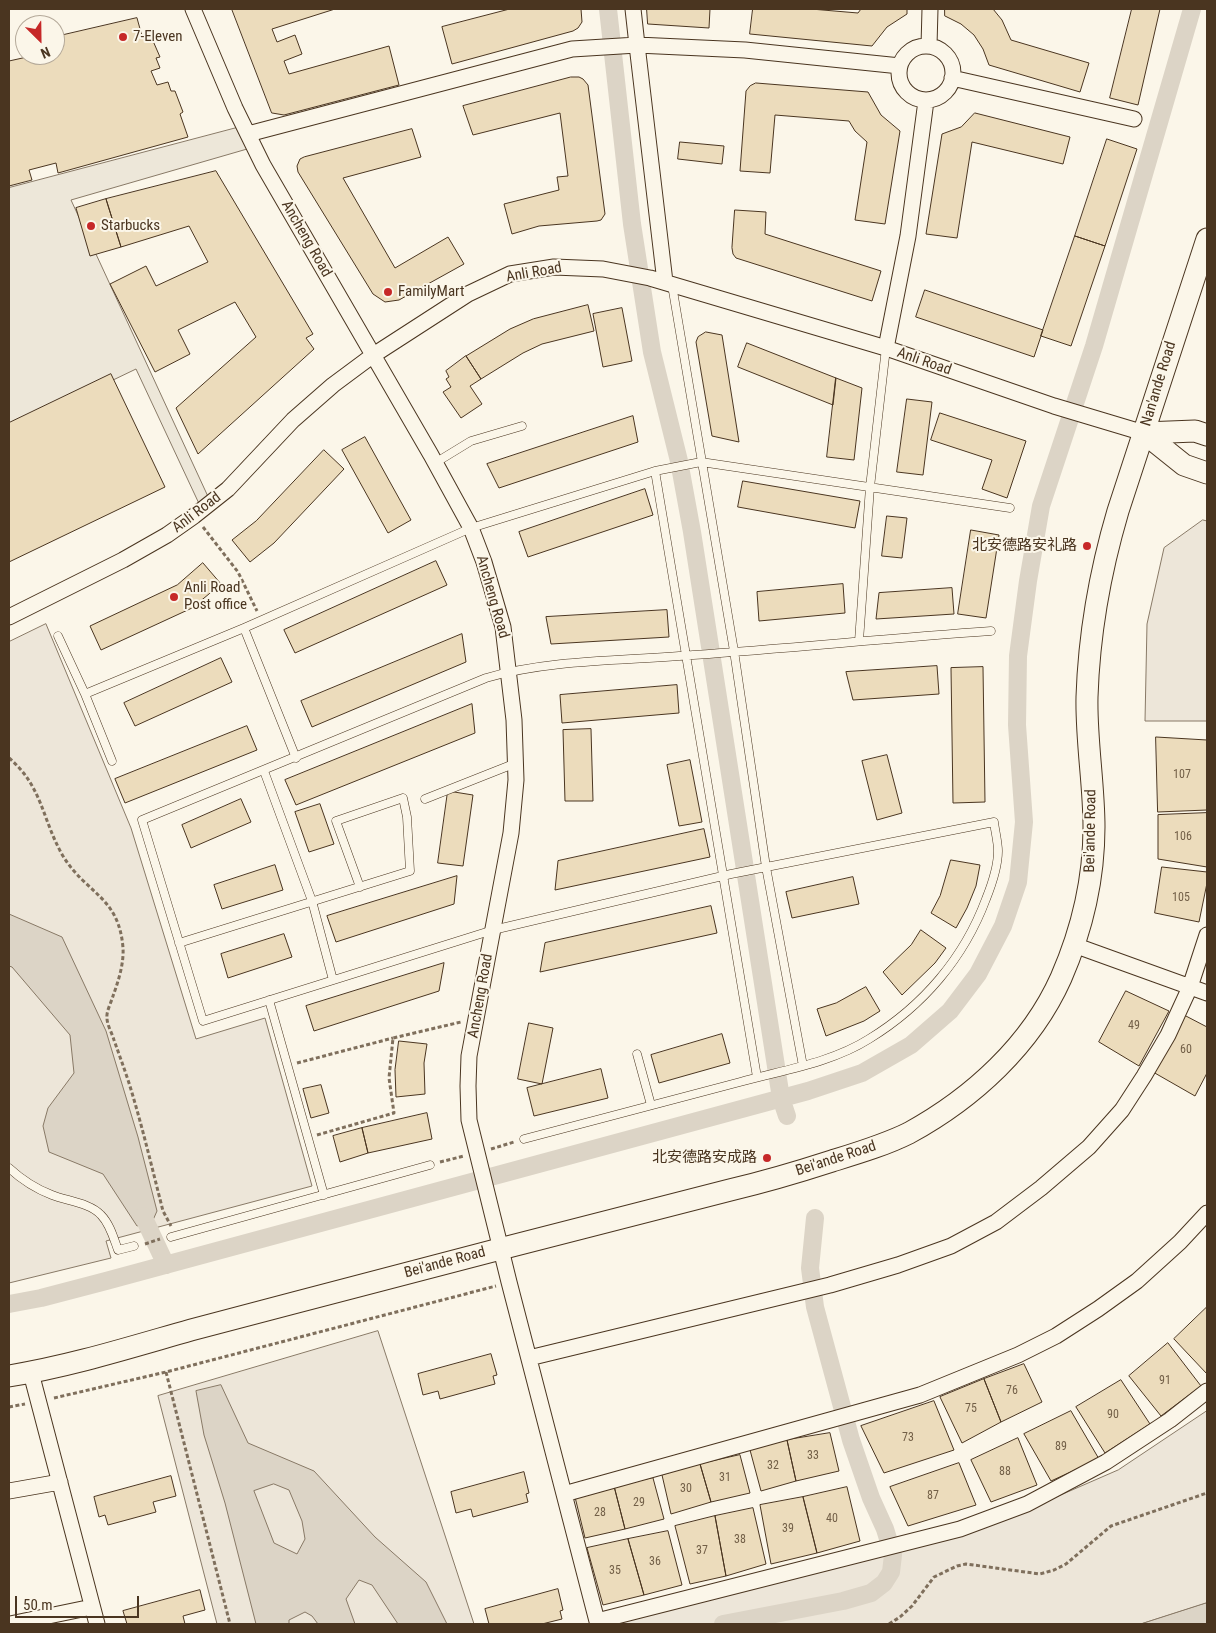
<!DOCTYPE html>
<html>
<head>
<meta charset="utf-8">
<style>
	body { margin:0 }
	#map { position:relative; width:1216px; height:1633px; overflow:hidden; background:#fbf6e9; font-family:"Roboto Condensed",sans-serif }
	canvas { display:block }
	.frame { position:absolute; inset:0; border:10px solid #4a3520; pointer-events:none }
	.north { position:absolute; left:15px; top:15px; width:50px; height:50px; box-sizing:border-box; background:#fbf6e9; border:1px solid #b4a999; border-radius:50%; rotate:157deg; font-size:14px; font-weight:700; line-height:20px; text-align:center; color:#4a3520 }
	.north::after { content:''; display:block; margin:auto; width:18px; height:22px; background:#c62828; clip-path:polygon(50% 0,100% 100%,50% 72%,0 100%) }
	.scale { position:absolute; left:15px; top:1596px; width:124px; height:22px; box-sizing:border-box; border:2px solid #4a3520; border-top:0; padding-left:6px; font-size:15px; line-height:18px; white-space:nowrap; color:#4a3520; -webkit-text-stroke:4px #fbf6e9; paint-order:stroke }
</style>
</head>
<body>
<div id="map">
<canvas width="1216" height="1633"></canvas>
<div class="frame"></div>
<div class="north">N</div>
<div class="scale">50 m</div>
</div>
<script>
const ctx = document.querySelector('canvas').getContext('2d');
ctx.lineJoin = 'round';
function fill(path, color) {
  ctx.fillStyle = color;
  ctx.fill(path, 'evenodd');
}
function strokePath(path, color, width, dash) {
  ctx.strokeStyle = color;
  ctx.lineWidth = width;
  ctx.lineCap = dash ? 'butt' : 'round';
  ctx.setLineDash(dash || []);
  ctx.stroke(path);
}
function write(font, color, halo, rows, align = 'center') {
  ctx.font = font + ' "Roboto Condensed","Noto Sans SC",sans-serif';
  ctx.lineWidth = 4;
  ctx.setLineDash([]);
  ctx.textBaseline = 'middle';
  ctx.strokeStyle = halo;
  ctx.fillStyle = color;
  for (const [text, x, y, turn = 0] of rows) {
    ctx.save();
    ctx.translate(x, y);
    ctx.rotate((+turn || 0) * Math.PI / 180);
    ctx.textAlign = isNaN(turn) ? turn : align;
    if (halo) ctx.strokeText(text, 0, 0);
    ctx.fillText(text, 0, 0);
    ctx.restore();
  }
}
const green = new Path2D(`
	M1203,520L1207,521V721H1145L1147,624L1164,548Z
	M46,624L131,828L196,1039L265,1018L312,1186L106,1241L111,1258L9,1283V642Z
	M378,1331L474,1624H217L158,1396Z
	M1207,1411V1603L1141,1624H606L1033,1507L1118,1470Z`);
fill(green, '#ede6d9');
strokePath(green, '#887966', 1);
const parking = new Path2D(`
	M244,126L254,147L71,200L211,503L202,510L136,369L9,430V188Z`);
fill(parking, '#ede7d9');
strokePath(parking, '#887966', 1);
const water = new Path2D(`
	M9,914L62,937L106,1031L138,1137L157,1211L153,1220L137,1226L103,1174L49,1152L43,1126L48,1108L74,1073L70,1035L12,967L9,966Z
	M221,1385L248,1443L314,1471L375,1537L426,1582L447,1624H398L372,1585L359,1580L346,1599L355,1624H318L312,1616L305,1612L289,1620V1624H256L225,1503L204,1435L196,1391ZM274,1484L289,1490L302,1521L305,1539L297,1554L274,1543L254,1491Z
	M1207,1603V1624H1141Z`);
fill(water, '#dcd4c6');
strokePath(water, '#887966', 1);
strokePath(new Path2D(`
	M608,9L632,224L652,352L679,461L692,532L781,1098L787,1116
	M143,1216L166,1265
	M9,1304L41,1298L106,1281L808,1091L862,1073L911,1045L950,1011L978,974L1003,926L1018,882L1024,822L1017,725L1018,656L1028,581L1041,506L1094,346L1192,9
	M723,1624L843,1601L871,1593L884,1583L891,1572L893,1555L885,1529L871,1498L851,1440L815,1307L810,1268L815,1218`), '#dcd4c6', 18);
const building = new Path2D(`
	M232,9H335L272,29L277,42L295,35L302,54L284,61L289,74L389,46L399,85L284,115L272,113Z
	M510,9H581L582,22L578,28L573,31L452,64L442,27Z
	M647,9H710L709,28L648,24Z
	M753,9H811L858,13L861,9H907V14L887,27L872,46L750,34Z
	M945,9H993L1002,20L1011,40L1089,63L1080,92L989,65L983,49L974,35L961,24L945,16Z
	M1132,9H1160L1138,105L1110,98Z
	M137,18L142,36L150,34L160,57L156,58L160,68L151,71L157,85L168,82L171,91H175L183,112L180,114L188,137L58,173L56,163L29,170L32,180L9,186V61L27,57L26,55H55V37Z
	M571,77H579L583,79L588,85L605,214L601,220L597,221L539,226L512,234L504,204L559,190L557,177L568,176L560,113L473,135L463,106Z
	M756,83L868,92L881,115L900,131L885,224L855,220L867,142L855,131L849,121L775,115L770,173L740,171L746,91L750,86Z
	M975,113L1070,137L1063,164L972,142L957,238L926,234L942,134L961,127Z
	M412,129L421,157L343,178L395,268L448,237L464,264L399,300L385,302L373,294L298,172L297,166L300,159L304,157Z
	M1107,139L1137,149L1105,246L1075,236Z
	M680,142L724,146L722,164L678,159Z
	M216,171L313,334L306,338L314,349L198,454L176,408L256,337L235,302L178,330L190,354L155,372L110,284L146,266L156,286L208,262L189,226L121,247L106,199Z
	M106,199L121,247L90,256L76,208Z
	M735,210L766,212L765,234L881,271L872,301L736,258L733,254L732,248Z
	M1075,236L1105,246L1071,346L1041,336Z
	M925,290L1043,330L1034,357L916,317Z
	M588,305L594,331L542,344L523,353L481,379L466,356L510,329L533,319Z
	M622,308L632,361L603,367L593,314Z
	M706,332L722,335L739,442L712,436L696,342L698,337Z
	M747,343L836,378L833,405L738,367Z
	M466,356L481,379L470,386L482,404L461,418L443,392L451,387L446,379L449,377L446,371Z
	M111,374L165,487L9,562V423Z
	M836,378L862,388L854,460L827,457Z
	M907,399L932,402L923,475L897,472Z
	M940,413L1026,441L1007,498L982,489L992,460L931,440Z
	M633,416L638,442L499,488L487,464Z
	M365,437L411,520L388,533L342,450Z
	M324,450L344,469L274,543L250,562L232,540L256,521Z
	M743,481L860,501L855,528L738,507Z
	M645,489L653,515L528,557L519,532Z
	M887,516L907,518L902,558L882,556Z
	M971,530L999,535L986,618L958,614Z
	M436,561L447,585L295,653L284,630Z
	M203,563L221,584L192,608L101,650L90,626L177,585Z
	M843,584L845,613L759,621L757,592Z
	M952,588L954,614L876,619L879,593Z
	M667,610L669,637L551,644L546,617Z
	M462,634L466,662L312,727L301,701Z
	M221,658L232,682L135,726L124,703Z
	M937,666L939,694L853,700L846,672Z
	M983,667L985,802L953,803L951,668Z
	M677,685L679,713L562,723L560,695Z
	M472,704L475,733L296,805L285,780Z
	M247,726L257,750L125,803L115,779Z
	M591,729L593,801H565L563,730Z
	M1156,737L1207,740V810L1158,812Z
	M887,755L902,813L877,820L862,761Z
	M690,760L702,822L679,826L667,765Z
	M448,791L473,795L463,866L438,863Z
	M241,799L251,822L191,848L182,825Z
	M320,804L334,844L309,852L295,812Z
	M1207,813V867L1158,859V815Z
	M704,829L710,857L555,890L558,861Z
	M951,860L980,865L976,886L967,908L956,928L931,913L940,896Z
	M275,865L283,890L222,909L214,885Z
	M1162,867L1207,872V883L1199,922L1155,913Z
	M457,876L454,904L336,942L327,916Z
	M853,877L859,904L792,918L786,892Z
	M711,906L717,933L540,972L545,943Z
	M921,930L946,948L935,963L902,995L883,972L911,945Z
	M284,934L292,957L228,978L221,954Z
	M444,963L439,991L314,1031L306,1006Z
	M866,987L880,1011L864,1021L826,1036L817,1009L836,1003Z
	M1126,991L1169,1011L1139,1066L1099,1042Z
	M1184,1015L1207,1027V1073L1195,1096L1153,1072Z
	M529,1023L553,1028L542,1084L518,1079Z
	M722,1034L730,1063L659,1083L651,1055Z
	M399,1041L427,1044L424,1063L425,1094L396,1097L395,1070Z
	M601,1069L608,1098L534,1116L527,1088Z
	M321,1085L329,1113L311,1118L303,1089Z
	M427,1113L432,1139L368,1153L362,1128Z
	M362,1128L368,1153L340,1162L333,1136Z
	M1207,1307V1374L1174,1339Z
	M1168,1343L1201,1386L1161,1416L1129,1376Z
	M491,1354L497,1375L493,1376L495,1384L440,1399L438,1391L423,1395L418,1374Z
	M1024,1364L1042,1402L1001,1422L984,1379Z
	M984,1379L1001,1422L962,1443L940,1397Z
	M1121,1380L1150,1424L1105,1453L1076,1407Z
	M934,1401L954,1450L884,1473L861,1426Z
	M1071,1411L1099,1459L1051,1481L1024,1434Z
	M830,1433L839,1471L796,1481L787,1440Z
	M1018,1438L1037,1485L991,1502L971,1460Z
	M787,1440L796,1481L761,1491L750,1450Z
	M740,1455L750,1493L711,1502L700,1464Z
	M959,1463L976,1505L908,1526L890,1487Z
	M700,1464L711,1502L671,1514L662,1475Z
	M524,1472L529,1493L526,1494L528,1502L473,1517L471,1509L456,1513L451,1492Z
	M171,1476L176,1496L153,1502L156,1512L108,1525L105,1515L99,1517L94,1497Z
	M653,1478L664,1519L625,1529L614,1486Z
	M614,1486L625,1529L585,1538L575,1497Z
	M847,1487L860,1541L817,1553L803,1497Z
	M803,1497L817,1553L771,1564L760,1505Z
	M753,1508L766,1564L726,1576L715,1516Z
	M715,1516L726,1576L690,1584L675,1526Z
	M668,1531L682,1585L644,1595L628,1539Z
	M628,1539L644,1595L603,1605L587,1548Z
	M558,1589L563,1610L560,1611L562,1619L542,1624H489L485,1609Z
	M200,1590L205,1610L183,1616L185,1624H127L123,1611Z`);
fill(building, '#ecdcbc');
strokePath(building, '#4a3520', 1);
const lane = new Path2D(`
	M672,285L734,651L766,867L803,1066
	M435,463L471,441L522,426
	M655,471L757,1077
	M244,628L296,758
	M58,636L85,694L112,761
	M859,641L870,487L886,348
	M85,694L244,628L471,528L655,471L701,462L1010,508
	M264,771L312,901L333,980
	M425,799L516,763
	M179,943L394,876L410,871L407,817L403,798L336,821L360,887
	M269,1000L324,1195
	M637,1054L651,1105
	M524,1139C596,1120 668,1101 740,1082C783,1070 831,1063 869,1039C923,1006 964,958 986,899C992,884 998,867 998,851C998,842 995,831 994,822L731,874L493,930L203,1021L142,820L486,678C551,659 626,661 693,655C792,648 891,638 991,631
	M9,1168C21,1179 36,1189 52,1195C67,1201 90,1203 101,1215C110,1224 114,1239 118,1250L134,1246
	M171,1237L430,1165`);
const street = new Path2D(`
	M193,9L235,108L263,165L431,455L471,528L484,562L503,627L514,720L516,780L511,833L469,1056L468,1086L469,1120L509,1282L597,1621L960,1529L1027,1504L1106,1462L1170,1420L1207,1391
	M929,46L930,9
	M899 73a27 27 0 1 1 54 0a27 27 0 1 1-54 0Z
	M952,78L1134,119
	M248,134L572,49L637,45L633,9
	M665,282L637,45L745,50L900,66
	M886,348L908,236L926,101
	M9,617L123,560L167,535L194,516L228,489L293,420L333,385L372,356L468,294L510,274L554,267L603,269L650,278L886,348L1054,406L1144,433
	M1074,945L1207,993
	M529,1358L830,1285L898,1265L951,1246L996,1222L1041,1188L1089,1147L1122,1110L1144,1076L1168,1035L1190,987L1207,935
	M31,1373L97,1624
	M9,1491L60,1482
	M564,1494L920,1395L1018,1355L1056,1336L1098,1309L1137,1281L1180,1242L1207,1213
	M10,1624L92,1607`);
const secondary = new Path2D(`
	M1144,433L1184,465L1207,473
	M1144,433L1195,431L1207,435
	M9,1376C71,1366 131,1347 191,1330C294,1303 397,1275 500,1249C576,1229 653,1210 730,1190C764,1182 798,1172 832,1161C858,1153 885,1145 909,1133C973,1098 1031,1045 1061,978C1082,930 1094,879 1094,827C1094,784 1086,740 1087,697C1089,634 1100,572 1118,511L1207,239`);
strokePath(lane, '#4a3520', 9);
strokePath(street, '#4a3520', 17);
strokePath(secondary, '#4a3520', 23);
strokePath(new Path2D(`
	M203,527L238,572L257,611
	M9,758C43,787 42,820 63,856C86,894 119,896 123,948C124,964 118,982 113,996C111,1003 106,1012 107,1018C107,1025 112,1033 114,1040C119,1054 124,1068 129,1083C142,1125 152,1168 163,1211L171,1226
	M297,1063L393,1038
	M317,1135L394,1113L389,1078L393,1038L461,1022
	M491,1149L514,1142
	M440,1162L464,1156
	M145,1244L160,1239
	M166,1372L230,1624
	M54,1398L166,1372L496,1286
	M9,1407L25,1404
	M889,1624L900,1617L912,1606L934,1577L957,1566L966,1564L1040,1574L1054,1570L1066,1564L1111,1526L1207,1493`), '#7f6f5c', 3, [4, 2.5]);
strokePath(lane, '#fbf6e9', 8);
strokePath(street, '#fbf6e9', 15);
strokePath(secondary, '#fbf6e9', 21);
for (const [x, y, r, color] of [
	[123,37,5,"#c62828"],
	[91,226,5,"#c62828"],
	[388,292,5,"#c62828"],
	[1087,546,5,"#c62828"],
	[174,597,5,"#c62828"],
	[767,1158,5,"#c62828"]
]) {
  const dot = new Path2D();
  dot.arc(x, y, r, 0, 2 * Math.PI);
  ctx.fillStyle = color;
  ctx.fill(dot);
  strokePath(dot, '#fbf6e9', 2);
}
write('12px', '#725f47', null, [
	["107",1182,775],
	["106",1183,837],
	["105",1181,898],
	["49",1134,1026],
	["60",1186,1050],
	["91",1165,1381],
	["76",1012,1391],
	["75",971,1409],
	["90",1113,1415],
	["73",908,1438],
	["89",1061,1447],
	["33",813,1456],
	["32",773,1466],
	["88",1005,1472],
	["31",725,1478],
	["30",686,1489],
	["87",933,1496],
	["29",639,1503],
	["28",600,1513],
	["40",832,1519],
	["39",788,1529],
	["38",740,1540],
	["37",702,1551],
	["36",655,1562],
	["35",615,1571]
]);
write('15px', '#4a3520', '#fbf6e9', [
	["7-Eleven",133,37],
	["Starbucks",101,226],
	["FamilyMart",398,292],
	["北安德路安礼路",1077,546,"right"],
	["Anli Road",184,588],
	["Post office",184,605],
	["北安德路安成路",757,1158,"right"]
], 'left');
write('15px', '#4a3520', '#fbf6e9', [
	["Ancheng Road",306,239,60],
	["Anli Road",534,273,-10],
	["Anli Road",924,362,19],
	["Nan'ande Road",1159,384,-73],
	["Anli Road",197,513,-37],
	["Ancheng Road",492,597,74],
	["Bei'ande Road",1091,831,-89],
	["Ancheng Road",481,996,-80],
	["Bei'ande Road",836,1159,-18],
	["Bei'ande Road",445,1263,-15]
]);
</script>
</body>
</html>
